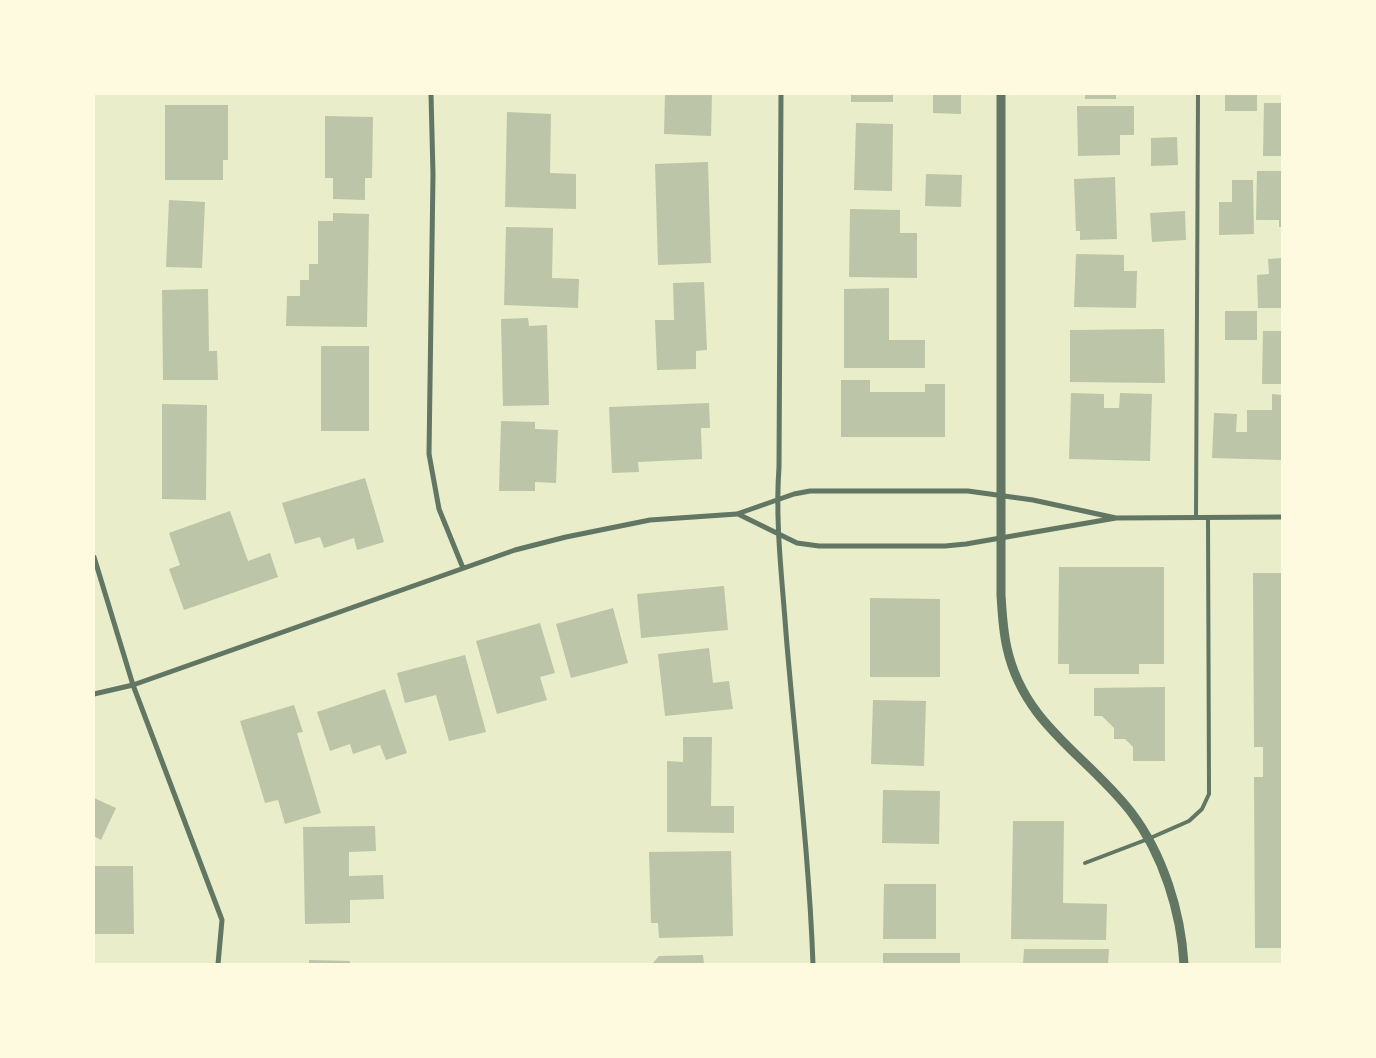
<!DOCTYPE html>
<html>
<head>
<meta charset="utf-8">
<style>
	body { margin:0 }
	#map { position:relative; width:1376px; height:1058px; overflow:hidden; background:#e9edc9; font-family:"Alegreya Sans",sans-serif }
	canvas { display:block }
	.frame { position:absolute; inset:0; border:95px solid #fefae0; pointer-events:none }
</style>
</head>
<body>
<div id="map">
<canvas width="1376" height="1058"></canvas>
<div class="frame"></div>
</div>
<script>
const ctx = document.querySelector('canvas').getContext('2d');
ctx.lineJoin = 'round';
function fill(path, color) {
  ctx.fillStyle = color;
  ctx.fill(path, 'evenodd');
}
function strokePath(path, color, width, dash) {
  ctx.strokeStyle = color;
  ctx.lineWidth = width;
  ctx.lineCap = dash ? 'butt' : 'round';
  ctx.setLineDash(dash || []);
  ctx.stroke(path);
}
fill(new Path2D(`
	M665,94H712L711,136L664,134Z
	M851,94H893V102H851Z
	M933,94H961V114L933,113Z
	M1085,94H1116V99H1085Z
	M1225,94H1257V111H1225Z
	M1264,103H1282V156H1263Z
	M165,105H228V160H223V180H165Z
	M1077,106H1134V135H1120V155L1078,156Z
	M507,112L551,114L550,173L576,174V209L505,207Z
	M325,116L373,117L372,178H365V200L333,199V178H325Z
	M856,123L893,124L892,191L854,190Z
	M1177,137L1178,165L1151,166V138Z
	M708,162L711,263L658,265L655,164Z
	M1257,171H1282V227H1279V220H1256Z
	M926,174L962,175L961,207L925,206Z
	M1115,177L1117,239L1080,240V231H1076L1074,179Z
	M1232,180H1253L1254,234L1219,235V202H1232Z
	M169,200L205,202L202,268L166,267Z
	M850,209L900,210V233H917V278L849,277Z
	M1185,211L1186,240L1152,242L1150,213Z
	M333,213L369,214L367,327L286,326L287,296H300V280H309V264H318V221H333Z
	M506,227L553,228L552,278L579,279L578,308L504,305Z
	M1076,254L1124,255V271H1137L1136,308L1074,307Z
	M1282,258V308H1258L1257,275L1269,274L1268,259Z
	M704,282L707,350L696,351V369L657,370L655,320H674L673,283Z
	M889,288V340H925V368H844V289Z
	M208,289L209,351H217L218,380H163L162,290Z
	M1225,311H1257V340H1225Z
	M528,318L529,326L547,325L549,405L503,406L501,319Z
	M1164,329L1165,383L1070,382V330Z
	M1263,331H1282V384H1262Z
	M321,346H369V431H321Z
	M841,380H870V392H925V384H945V437H841Z
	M1071,393L1104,394V408H1119L1120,393L1152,394L1150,461L1069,459Z
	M1272,394L1282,395V460L1212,458L1214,413L1237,414L1236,432H1247V410H1272Z
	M709,403L710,428H701L702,459L638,462L639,472L612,473L609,407Z
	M162,404L207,405L206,500L162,499Z
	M501,421L535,422V429L558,430L556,483L535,482V491H499Z
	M365,478L384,542L357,550L354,538L324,548L320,537L295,544L282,503Z
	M230,511L248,561L270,553L278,577L184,610L169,569L180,565L169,533Z
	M1059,567H1164V664H1139V674H1069V664H1058Z
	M1253,573H1282V948H1255L1254,777H1263V747H1254Z
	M724,586L728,630L641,638L637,594Z
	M870,598L940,599V677H870Z
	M613,608L628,663L571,678L556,624Z
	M540,623L555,673L540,677L547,700L497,714L476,641Z
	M709,648L713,683L729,681L733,709L665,716L658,654Z
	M465,655L486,732L449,741L436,695L405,703L397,673Z
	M1165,687V761H1133V747L1125,739H1114V728L1102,716H1094V688Z
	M385,689L407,753L386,760L380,745L353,754L350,744L330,751L317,712Z
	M873,700L926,701L924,766L871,764Z
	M294,705L303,732L297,733L321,813L285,824L278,800L265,803L240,721Z
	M683,737H712L711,806H734V833L667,832V761L683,762Z
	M883,790L940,791L939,844L882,843Z
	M94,798L116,808L101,840L94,836Z
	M1013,821H1064L1063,903L1107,904L1106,940L1011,939Z
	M375,826L376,851L349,852V876L383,875L384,899L350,900V923L305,924L303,827Z
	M731,851L733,936L659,938L658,923H651L649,852Z
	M94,866H133L134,934H94Z
	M884,884H936V939H883Z
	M1024,949H1109L1108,964H1023Z
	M883,953H960V964H883Z
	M703,955L704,964H652L659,956Z
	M309,960L350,961V964H309Z`), '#bcc5a7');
strokePath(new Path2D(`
	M1196,518L1198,94
	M1085,863L1148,839L1189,821L1202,809L1209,794L1208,517`), '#617663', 4);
strokePath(new Path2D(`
	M431,94L433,174L429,454L439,509L463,568
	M781,94L779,467C775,522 782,577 786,633C795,743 809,853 813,964
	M738,514L797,543L819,546H945L966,544L1116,518L1282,517
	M94,557L133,685L222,920L218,964
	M94,694L133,685L515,550L566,537L650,520L737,514L794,494L810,491H968L1033,500L1116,518`), '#617663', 5);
strokePath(new Path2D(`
	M1001,94V595C1002,612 1003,631 1007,648C1024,725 1086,754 1131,812C1163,854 1181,912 1184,964`), '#617663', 9);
</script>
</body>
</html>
